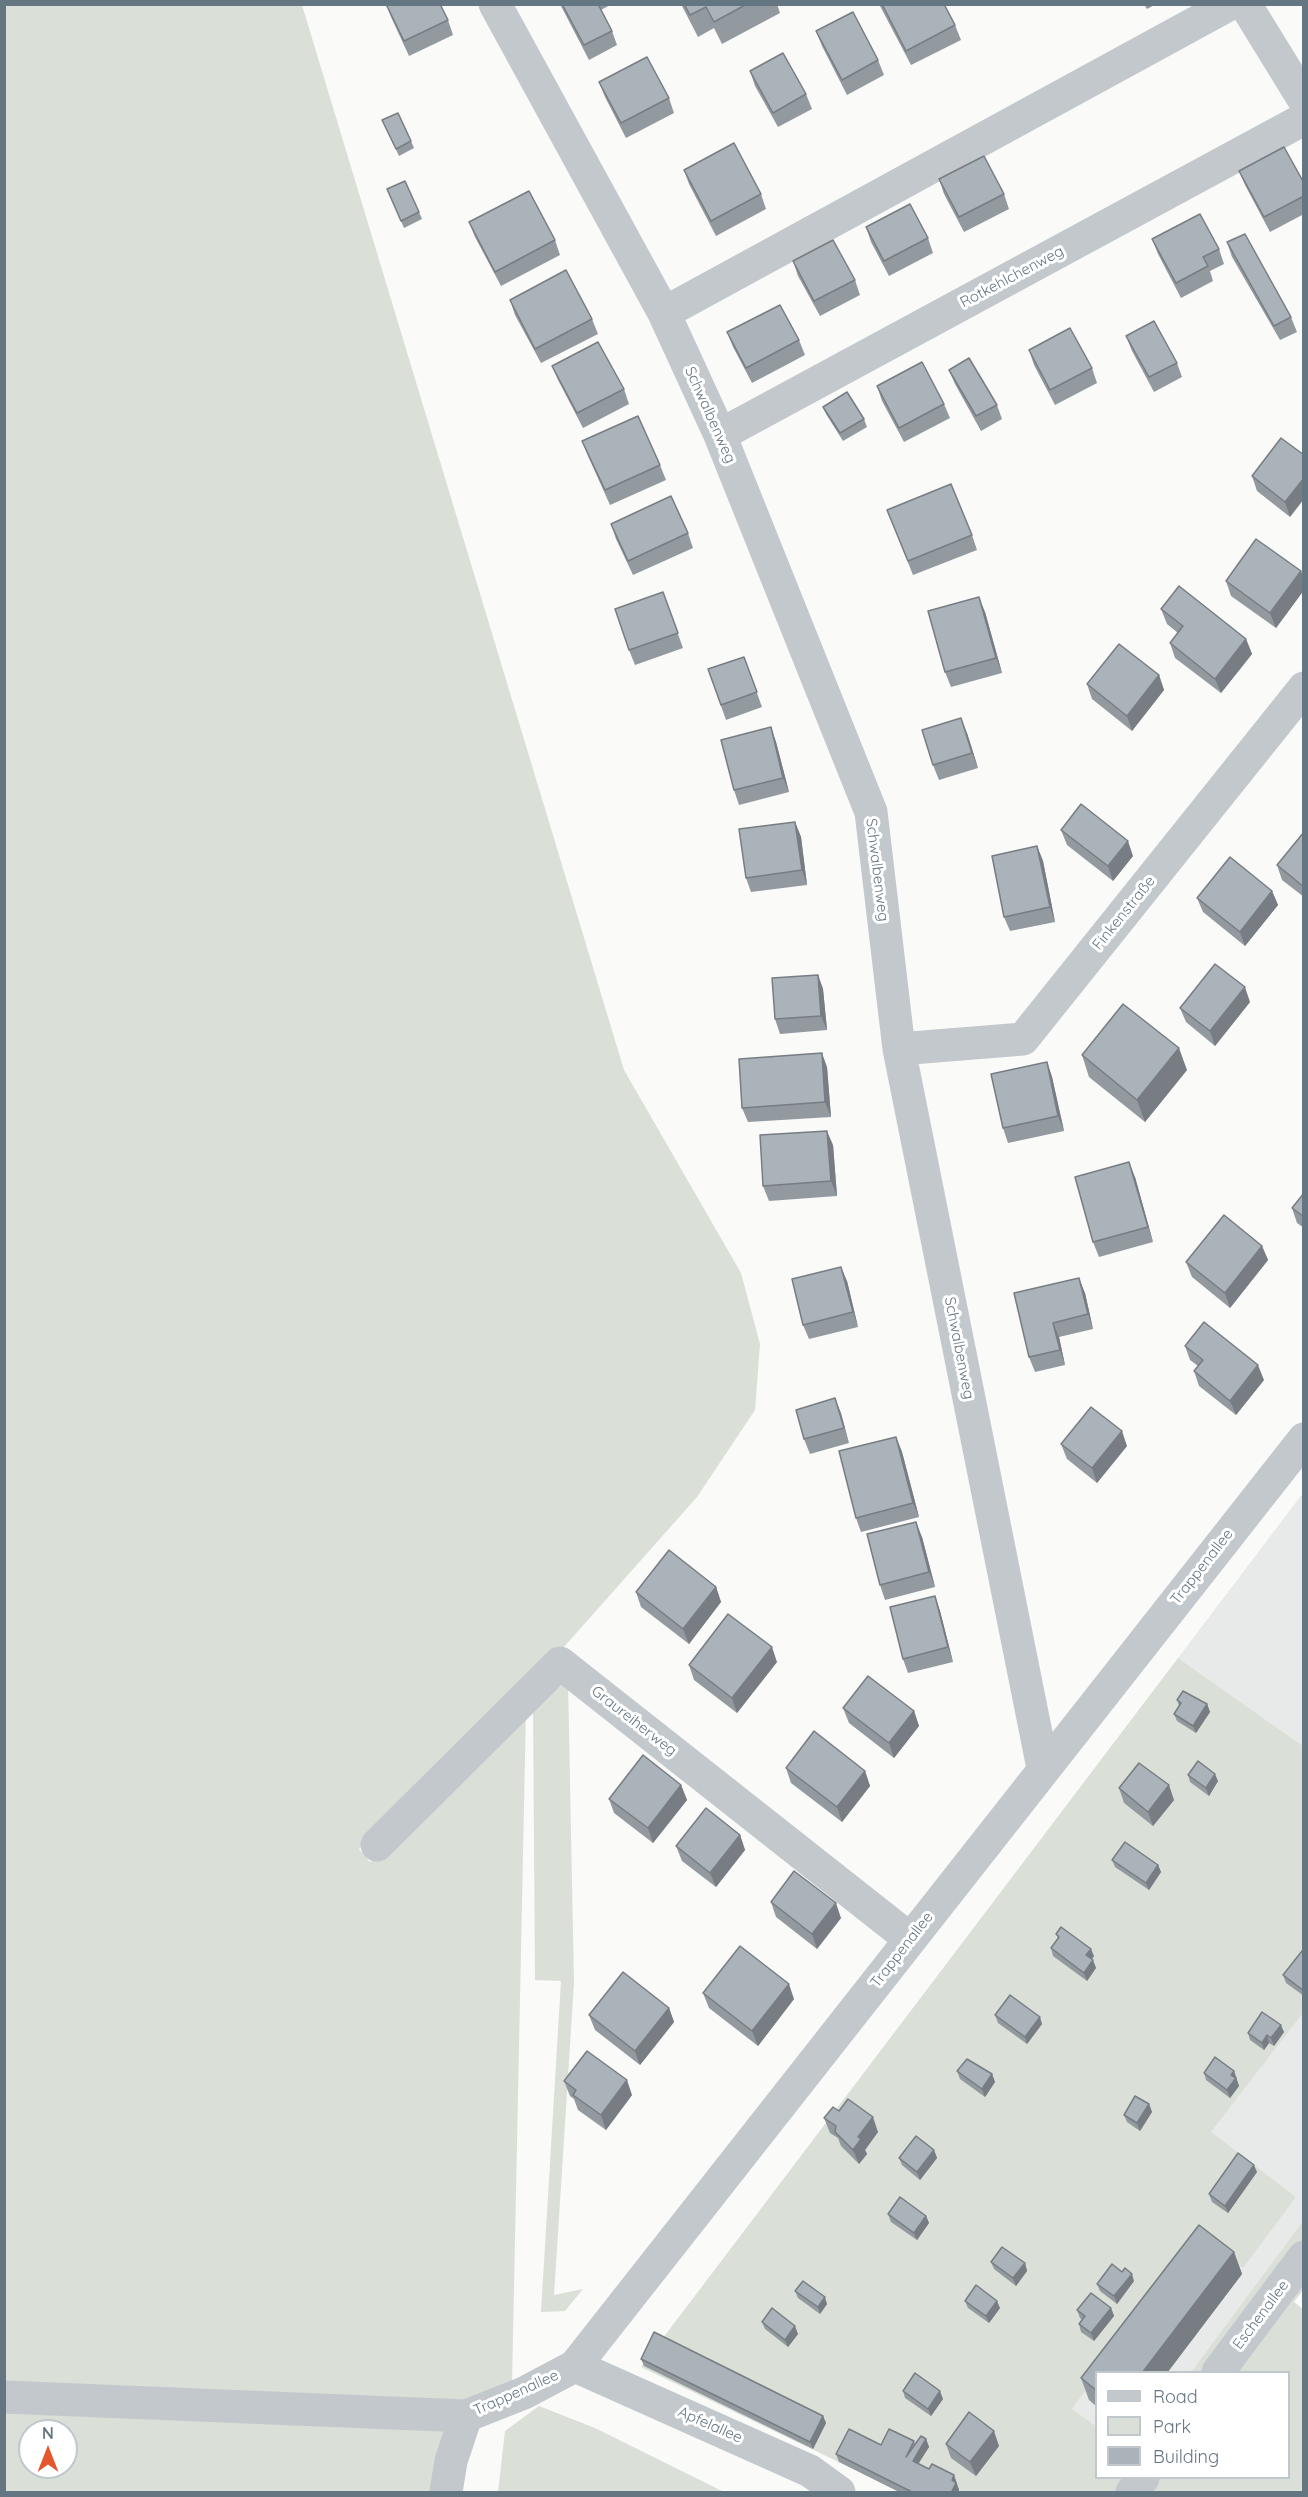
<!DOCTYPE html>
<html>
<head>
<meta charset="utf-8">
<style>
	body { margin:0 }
	#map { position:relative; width:1308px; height:2497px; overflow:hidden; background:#fafaf8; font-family:Quicksand,sans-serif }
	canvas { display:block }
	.frame { position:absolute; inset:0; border:6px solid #657683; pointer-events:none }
	.legend { position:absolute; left:1095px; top:2371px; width:195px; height:108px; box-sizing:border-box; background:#fff; border:2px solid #c1c8cd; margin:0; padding:8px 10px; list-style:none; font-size:18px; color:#657683 }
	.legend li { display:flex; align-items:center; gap:12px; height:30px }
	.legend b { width:30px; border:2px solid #c1c8cd }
	.north { position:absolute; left:18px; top:2419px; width:60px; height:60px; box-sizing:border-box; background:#fff; border:2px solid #c1c8cd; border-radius:50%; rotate:0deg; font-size:16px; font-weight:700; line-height:24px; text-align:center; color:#657683 }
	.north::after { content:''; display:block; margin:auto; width:21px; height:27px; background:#e4572e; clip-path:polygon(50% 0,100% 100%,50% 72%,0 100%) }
</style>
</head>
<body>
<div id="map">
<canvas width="1308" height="2497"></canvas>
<div class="frame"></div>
<ul class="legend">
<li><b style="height:8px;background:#c3c8cc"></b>Road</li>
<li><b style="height:16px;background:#dadfd7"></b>Park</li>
<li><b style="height:16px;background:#aab3b9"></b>Building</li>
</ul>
<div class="north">N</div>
</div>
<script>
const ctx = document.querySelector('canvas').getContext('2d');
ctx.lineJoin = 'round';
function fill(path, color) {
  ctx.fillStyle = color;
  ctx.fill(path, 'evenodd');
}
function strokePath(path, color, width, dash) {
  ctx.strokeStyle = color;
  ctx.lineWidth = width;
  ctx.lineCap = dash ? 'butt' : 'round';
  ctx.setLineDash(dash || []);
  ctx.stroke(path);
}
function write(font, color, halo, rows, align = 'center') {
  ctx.font = font + ' Quicksand,sans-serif';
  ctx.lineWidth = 6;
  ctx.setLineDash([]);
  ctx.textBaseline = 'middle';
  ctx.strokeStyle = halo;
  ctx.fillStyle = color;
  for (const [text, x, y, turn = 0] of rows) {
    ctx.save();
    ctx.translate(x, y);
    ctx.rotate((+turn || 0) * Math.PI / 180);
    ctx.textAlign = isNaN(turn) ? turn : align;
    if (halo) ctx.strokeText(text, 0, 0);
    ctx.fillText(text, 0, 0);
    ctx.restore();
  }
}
fill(new Path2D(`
	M1303,1493V1746L1178,1658Z
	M1303,2013V2221L1191,2372H1099L1296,2197L1210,2133Z
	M1096,2375V2426L1072,2409Z`), '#e8e9e9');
fill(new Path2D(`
	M5,5H302L624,1070L741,1273L760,1344L755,1410L697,1497L524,1692L359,1849L370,1862L526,1709L512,2384L458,2412L435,2492H5ZM30,2431H66V2467H30Z
	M1178,1658L1303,1746V2013L1211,2132L1296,2197L1243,2268L1199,2236L1072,2409L1096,2426V2478H1288V2372H1191L1303,2221V2290L1294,2302L1304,2310L1303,2492H901L641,2367Z
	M568,1681L574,1983L554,2295L583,2289L565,2311L541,2312L561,1981L535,1980L533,1706Z
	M539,2406L595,2428L724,2492H498L505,2431Z`), '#dadfd7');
strokePath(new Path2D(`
	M495,4L664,313L720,435L871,812L899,1049L1043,1768
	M1245,4L1304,100
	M664,313L1230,4
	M720,435L1304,119
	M899,1049L1023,1039L1304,688
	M377,1845L560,1663L910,1939
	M575,2366L810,2471L839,2492
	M1218,2372L1304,2257
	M4,2397L466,2416L524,2393L575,2366L1304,1439
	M446,2492L451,2461L466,2416
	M1132,2492L1143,2478`), '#c3c8cc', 33);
fill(new Path2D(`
	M386,4L448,20L453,35L409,56L391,17Z
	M560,4H612L601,10L612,31L617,45L589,60Z
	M681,4H777L780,13L722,44L714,28L698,37Z
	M879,4H944L955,25L961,40L911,65Z
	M1144,4H1156L1147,9Z
	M816,31L878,60L884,75L847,95L822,46Z
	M750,71L806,94L812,109L778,127L755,86Z
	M599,82L669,98L674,113L626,138L605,97Z
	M382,120L411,141L414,148L399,156Z
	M684,170L761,194L766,209L716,236L689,184Z
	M1239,171L1304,183V214L1270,232L1245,185Z
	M939,179L1004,194L1009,209L964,232L944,194Z
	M387,189L419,212L422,219L404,228Z
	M469,222L555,240L560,255L501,286L475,237Z
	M866,227L928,238L933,253L889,276L871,242Z
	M1152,239L1219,249L1224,264L1210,271L1213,281L1181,298L1158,254Z
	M1227,242L1291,317L1297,332L1280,340L1232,257Z
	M793,261L855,280L860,295L820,316L798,276Z
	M510,300L592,319L598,334L541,363L515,315Z
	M727,332L799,340L805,355L752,383L733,347Z
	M1126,336L1177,363L1182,377L1154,392L1132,351Z
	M1029,350L1092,368L1097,383L1055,405L1034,365Z
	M552,366L624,389L629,404L583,428L558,380Z
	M949,370L997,405L1002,419L981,431L955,384Z
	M877,386L944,404L950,418L904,442L882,401Z
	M823,407L864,419L867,427L843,441L826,414Z
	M1281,438L1290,517L1257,491L1252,476Z
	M582,441L660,465L666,480L610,505L588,456Z
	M887,510L972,535L977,550L913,575Z
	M611,524L688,533L693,548L633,575L616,539Z
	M1301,571L1304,579V590L1276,628L1231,596L1226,581Z
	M663,592L683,648L635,665L629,650Z
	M1161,609L1246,639L1252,654L1221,693L1175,658L1170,643L1178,633L1167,624Z
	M985,612L1002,673L951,687L945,672Z
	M744,657L762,707L726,720L708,669Z
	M1159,675L1164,690L1132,731L1092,699L1087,684Z
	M771,727L776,742L789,792L739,805L734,790Z
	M967,733L978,768L939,780L933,765Z
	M795,822L801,837L807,885L751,892L746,878Z
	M1061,830L1133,856L1113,881L1067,845Z
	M1304,832V897L1282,880L1277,865Z
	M1037,846L1043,861L1055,922L1010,931L1004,917Z
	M1272,891L1278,905L1245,946L1203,912L1197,898Z
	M818,975L823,989L827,1030L780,1034L775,1019Z
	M1250,1002L1215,1046L1186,1022L1180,1008Z
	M1082,1055L1187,1070L1145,1122L1089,1077Z
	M1047,1062L1052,1077L1064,1131L1008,1143L1003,1128Z
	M827,1067L831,1117L748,1122L742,1108Z
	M833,1145L837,1196L769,1201L763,1186Z
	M1135,1177L1153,1242L1099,1257L1093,1242Z
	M1304,1193V1228L1297,1223L1292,1208Z
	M1262,1246L1268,1260L1230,1308L1192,1277L1186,1262Z
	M847,1281L858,1327L809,1339L803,1325Z
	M1014,1293H1085L1093,1329L1059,1337L1065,1365L1035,1372L1029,1357Z
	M1185,1346L1264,1380L1236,1415L1199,1386L1194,1371L1198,1366L1190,1360Z
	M835,1398L849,1443L810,1454L804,1439Z
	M896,1437L902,1452L919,1517L861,1532L856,1518Z
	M1061,1444L1127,1446L1097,1483L1067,1459Z
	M922,1537L935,1587L885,1600L880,1585Z
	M716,1587L721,1602L689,1644L641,1607L636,1592Z
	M935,1596L940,1611L953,1662L908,1673L903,1659Z
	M777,1662L737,1713L694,1680L689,1665Z
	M1177,1700L1207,1704L1210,1712L1196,1733L1177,1721L1174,1714L1179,1706Z
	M843,1708L914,1711L919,1726L894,1758L849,1723Z
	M786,1768L865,1771L870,1786L842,1822L791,1783Z
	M1188,1775L1218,1781L1209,1796L1190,1782Z
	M681,1785L687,1800L653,1843L614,1813L609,1799Z
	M1119,1788L1174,1800L1153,1826L1124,1803Z
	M740,1835L745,1850L716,1887L682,1861L676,1846Z
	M1112,1860L1158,1865L1161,1872L1149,1890L1115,1867Z
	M771,1902L841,1918L817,1949L776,1917Z
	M1056,1934L1094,1956L1092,1959L1096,1968L1087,1981L1053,1956L1051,1948L1058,1938Z
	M1304,1952V1996L1286,1983L1283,1975Z
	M703,1993L794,1999L758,2046L709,2008Z
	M669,2008L674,2022L640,2065L595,2030L589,2015Z
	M995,2015L1042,2024L1027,2044L998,2023Z
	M1284,2032L1274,2046L1269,2043L1264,2050L1250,2040L1248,2033Z
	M957,2071L992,2074L995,2082L985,2097L960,2079Z
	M1234,2071L1239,2086L1230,2098L1206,2080L1204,2073Z
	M564,2081L632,2095L606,2130L578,2110L574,2099L570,2096Z
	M1149,2104L1152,2112L1140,2131L1127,2122L1124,2115Z
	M839,2111L878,2132L865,2150L867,2154L859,2164L841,2146L838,2138L830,2133L824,2118Z
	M934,2150L937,2158L920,2180L902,2165L899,2158Z
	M1257,2172L1228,2213L1212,2202L1209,2194Z
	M888,2214L926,2216L929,2223L917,2240L891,2222Z
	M1234,2252L1242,2274L1167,2373H1096V2406L1089,2400L1081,2378Z
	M991,2262L1025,2263L1027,2271L1016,2286L994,2269Z
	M1134,2281L1117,2304L1100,2291L1097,2284Z
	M795,2291L827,2304L820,2314L798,2298Z
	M965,2301L1000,2308L989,2323L968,2308Z
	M1111,2308L1114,2316L1094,2341L1081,2332L1079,2324L1082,2320L1080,2318L1077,2310Z
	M762,2322L798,2334L788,2347L765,2329Z
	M641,2359L823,2416L826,2423L813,2449L644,2366Z
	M903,2391L943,2399L931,2416L905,2398Z
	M926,2439L929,2447L918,2464L929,2469L954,2475L959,2490L958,2493H901L839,2462L836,2454L881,2445L914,2441L915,2444Z
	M946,2444L999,2446L976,2476L951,2458Z`), '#929a9f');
fill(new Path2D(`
	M1304,478V499L1290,517L1285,502Z
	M1301,571L1304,579V590L1276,628L1270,613Z
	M979,597L985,612L1002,673L996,658Z
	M1246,639L1252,654L1221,693L1215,679Z
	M1159,675L1164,690L1132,731L1127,716Z
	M961,718L967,733L978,768L972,753Z
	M771,727L776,742L789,792L783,778Z
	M795,822L801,837L807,885L802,870Z
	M1128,841L1133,856L1113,881L1108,866Z
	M1037,846L1043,861L1055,922L1050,907Z
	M1272,891L1278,905L1245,946L1240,932Z
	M818,975L823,989L827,1030L821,1016Z
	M1245,987L1250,1002L1215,1046L1210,1031Z
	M1179,1048L1187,1070L1145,1122L1137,1100Z
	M822,1053L827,1067L831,1117L825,1102Z
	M1047,1062L1052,1077L1064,1131L1058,1116Z
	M827,1131L833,1145L837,1196L831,1181Z
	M1129,1162L1135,1177L1153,1242L1148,1227Z
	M1262,1246L1268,1260L1230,1308L1225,1293Z
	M841,1267L847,1281L858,1327L853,1312Z
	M1079,1278L1085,1293L1093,1329L1088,1314Z
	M1053,1323L1059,1337L1065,1365L1060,1350Z
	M1258,1365L1264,1380L1236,1415L1230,1401Z
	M835,1398L841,1413L849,1443L844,1428Z
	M1122,1431L1127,1446L1097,1483L1092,1468Z
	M896,1437L902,1452L919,1517L913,1503Z
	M916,1522L922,1537L935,1587L929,1572Z
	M716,1587L721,1602L689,1644L683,1629Z
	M935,1596L940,1611L953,1662L948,1647Z
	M772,1647L777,1662L737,1713L732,1698Z
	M1207,1704L1210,1712L1196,1733L1193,1726Z
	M914,1711L919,1726L894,1758L889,1743Z
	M865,1771L870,1786L842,1822L837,1807Z
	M1215,1774L1218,1781L1209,1796L1206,1788Z
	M681,1785L687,1800L653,1843L648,1828Z
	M1169,1785L1174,1800L1153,1826L1148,1812Z
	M740,1835L745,1850L716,1887L710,1873Z
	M1158,1865L1161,1872L1149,1890L1146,1883Z
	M836,1903L841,1918L817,1949L812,1934Z
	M1091,1949L1094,1956L1089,1963L1086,1955Z
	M1093,1960L1096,1968L1087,1981L1084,1973Z
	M789,1984L794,1999L758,2046L752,2031Z
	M669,2008L674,2022L640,2065L635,2051Z
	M1040,2017L1042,2024L1027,2044L1025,2037Z
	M1281,2025L1284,2032L1274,2046L1271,2038Z
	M1267,2035L1269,2043L1264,2050L1262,2043Z
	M1234,2071L1239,2086L1230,2098L1227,2090L1231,2075Z
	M992,2074L995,2082L985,2097L982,2089Z
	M627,2080L632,2095L606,2130L601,2115Z
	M1149,2104L1152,2112L1140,2131L1137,2123Z
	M873,2117L878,2132L865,2150L867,2154L859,2164L853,2150L858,2137Z
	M934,2150L937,2158L920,2180L917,2172Z
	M1254,2165L1257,2172L1228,2213L1225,2206Z
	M926,2216L929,2223L917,2240L914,2233Z
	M1234,2252L1242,2274L1167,2373H1142Z
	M1025,2263L1027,2271L1016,2286L1013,2278Z
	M1132,2274L1134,2281L1117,2304L1114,2296Z
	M825,2297L827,2304L820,2314L818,2307Z
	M997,2301L1000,2308L989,2323L986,2316Z
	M1111,2308L1114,2316L1094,2341L1091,2333Z
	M795,2326L798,2334L788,2347L785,2340Z
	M940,2391L943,2399L931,2416L928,2409Z
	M823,2416L826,2423L813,2449L810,2442Z
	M994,2431L999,2446L976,2476L970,2462Z
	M926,2439L929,2447L915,2469L913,2461Z
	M954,2475L959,2490L958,2493H951L952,2480Z`), '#777d82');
const building = new Path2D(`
	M386,4H440L448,20L404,41Z
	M562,4H598L612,31L584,45Z
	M684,4H747L714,22L706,7L690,15Z
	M882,4H944L955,25L906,51Z
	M853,12L878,60L842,80L816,31Z
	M783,53L806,94L773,113L750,71Z
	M647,57L669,98L621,123L599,82Z
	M398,113L411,141L396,149L382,120Z
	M734,143L761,194L711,221L684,170Z
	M1284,147L1304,183V196L1264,217L1239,171Z
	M984,156L1004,194L959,217L939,179Z
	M405,181L419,212L401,221L387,189Z
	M529,191L555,240L495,272L469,222Z
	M910,204L928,238L884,261L866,227Z
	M1200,214L1219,249L1203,257L1208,266L1176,283L1152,239Z
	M1245,234L1291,317L1274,326L1227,242Z
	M833,240L855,280L814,301L793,261Z
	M566,270L592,319L535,349L510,300Z
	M780,305L799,340L746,368L727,332Z
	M1154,321L1177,363L1149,377L1126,336Z
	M1070,328L1092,368L1050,390L1029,350Z
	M598,342L624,389L577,413L552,366Z
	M969,358L997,405L976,416L949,370Z
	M922,362L944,404L899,428L877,386Z
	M847,392L864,419L840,433L823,407Z
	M638,416L660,465L605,490L582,441Z
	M1281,438L1304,455V478L1285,502L1252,476Z
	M951,484L972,535L908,561L887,510Z
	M671,496L688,533L628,561L611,524Z
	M1256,539L1301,571L1270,613L1226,581Z
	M1179,586L1246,639L1215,679L1170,643L1183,626L1161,609Z
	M663,592L678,633L629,650L615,609Z
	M979,597L996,658L945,672L928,611Z
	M1119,644L1159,675L1127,716L1087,684Z
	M744,657L757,692L721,705L708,669Z
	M961,718L972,753L933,765L922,730Z
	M771,727L783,778L734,790L721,740Z
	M1081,804L1128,841L1108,866L1061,830Z
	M795,822L802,870L746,878L739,829Z
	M1304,832V887L1277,865Z
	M1037,846L1050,907L1004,917L992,856Z
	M1230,857L1272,891L1240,932L1197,898Z
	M1215,964L1245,987L1210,1031L1180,1008Z
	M818,975L821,1016L775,1019L772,978Z
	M1123,1004L1179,1048L1137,1100L1082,1055Z
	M822,1053L825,1102L742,1108L739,1059Z
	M1047,1062L1058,1116L1003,1128L991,1074Z
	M827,1131L831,1181L763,1186L760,1135Z
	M1129,1162L1148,1227L1093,1242L1075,1177Z
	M1304,1193V1217L1292,1208Z
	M1224,1215L1262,1246L1225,1293L1186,1262Z
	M841,1267L853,1312L803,1325L792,1279Z
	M1079,1278L1088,1314L1053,1323L1060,1350L1029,1357L1014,1293Z
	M1204,1322L1258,1365L1230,1401L1194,1371L1203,1360L1185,1346Z
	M835,1398L844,1428L804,1439L796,1410Z
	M1091,1407L1122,1431L1092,1468L1061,1444Z
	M896,1437L913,1503L856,1518L839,1451Z
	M916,1522L929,1572L880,1585L867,1534Z
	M669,1550L716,1587L683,1629L636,1592Z
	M935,1596L948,1647L903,1659L890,1607Z
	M728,1614L772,1647L732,1698L689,1665Z
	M868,1676L914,1711L889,1743L843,1708Z
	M1183,1691L1207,1704L1193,1726L1174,1714L1181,1703L1177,1700Z
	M814,1731L865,1771L837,1807L786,1768Z
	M643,1755L681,1785L648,1828L609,1799Z
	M1198,1761L1215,1774L1206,1788L1188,1775Z
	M1139,1763L1169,1785L1148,1812L1119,1788Z
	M706,1808L740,1835L710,1873L676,1846Z
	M1125,1842L1158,1865L1146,1883L1112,1860Z
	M794,1871L836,1903L812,1934L771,1902Z
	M1061,1927L1091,1949L1086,1955L1093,1960L1084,1973L1051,1948L1059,1937L1056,1934Z
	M740,1946L789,1984L752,2031L703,1993Z
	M1302,1951L1304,1952V1991L1283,1975Z
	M623,1972L669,2008L635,2051L589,2015Z
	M1010,1995L1040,2017L1025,2037L995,2015Z
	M1262,2012L1281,2025L1271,2038L1267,2035L1262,2043L1248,2033Z
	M587,2051L627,2080L601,2115L573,2095L576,2090L564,2081Z
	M1215,2057L1234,2071L1231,2075L1236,2078L1227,2090L1204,2073Z
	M967,2059L992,2074L982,2089L957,2071Z
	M1135,2096L1149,2104L1137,2123L1124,2115Z
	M848,2099L873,2117L858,2137L861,2139L853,2150L835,2132L836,2126L824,2118L833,2107L839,2111Z
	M916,2136L934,2150L917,2172L899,2158Z
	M1238,2153L1254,2165L1225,2206L1209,2194Z
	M900,2197L926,2216L914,2233L888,2214Z
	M1199,2225L1234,2252L1142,2373H1096V2390L1081,2378Z
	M1002,2247L1025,2263L1013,2278L991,2262Z
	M1112,2264L1122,2272L1125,2268L1132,2274L1114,2296L1097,2284Z
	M803,2281L825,2297L818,2307L795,2291Z
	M976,2285L997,2301L986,2316L965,2301Z
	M1091,2293L1111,2308L1091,2333L1079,2324L1085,2316L1077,2310Z
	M772,2308L795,2326L785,2340L762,2322Z
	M654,2332L823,2416L810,2442L641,2359Z
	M915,2373L940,2391L928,2409L903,2391Z
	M969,2412L994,2431L970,2462L946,2444Z
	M849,2429L881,2445L889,2429L914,2441L906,2457L921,2436L926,2439L913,2461L929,2469L932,2464L954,2475L952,2480L956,2483L951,2493H914L836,2454Z`);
fill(building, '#aab3b9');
strokePath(building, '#777d82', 1.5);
write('15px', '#657683', '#fff', [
	["Rotkehlchenweg",1012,277,-28],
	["Schwalbenweg",710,415,66],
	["Schwalbenweg",877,870,83],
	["Finkenstraße",1124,913,-51],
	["Schwalbenweg",959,1348,79],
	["Trappenallee",1202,1567,-52],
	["Graureiherweg",634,1721,38],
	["Trappenallee",902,1950,-52],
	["Eschenallee",1261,2315,-53],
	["Trappenallee",516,2393,-24],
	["Apfelallee",710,2425,24]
]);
</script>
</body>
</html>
